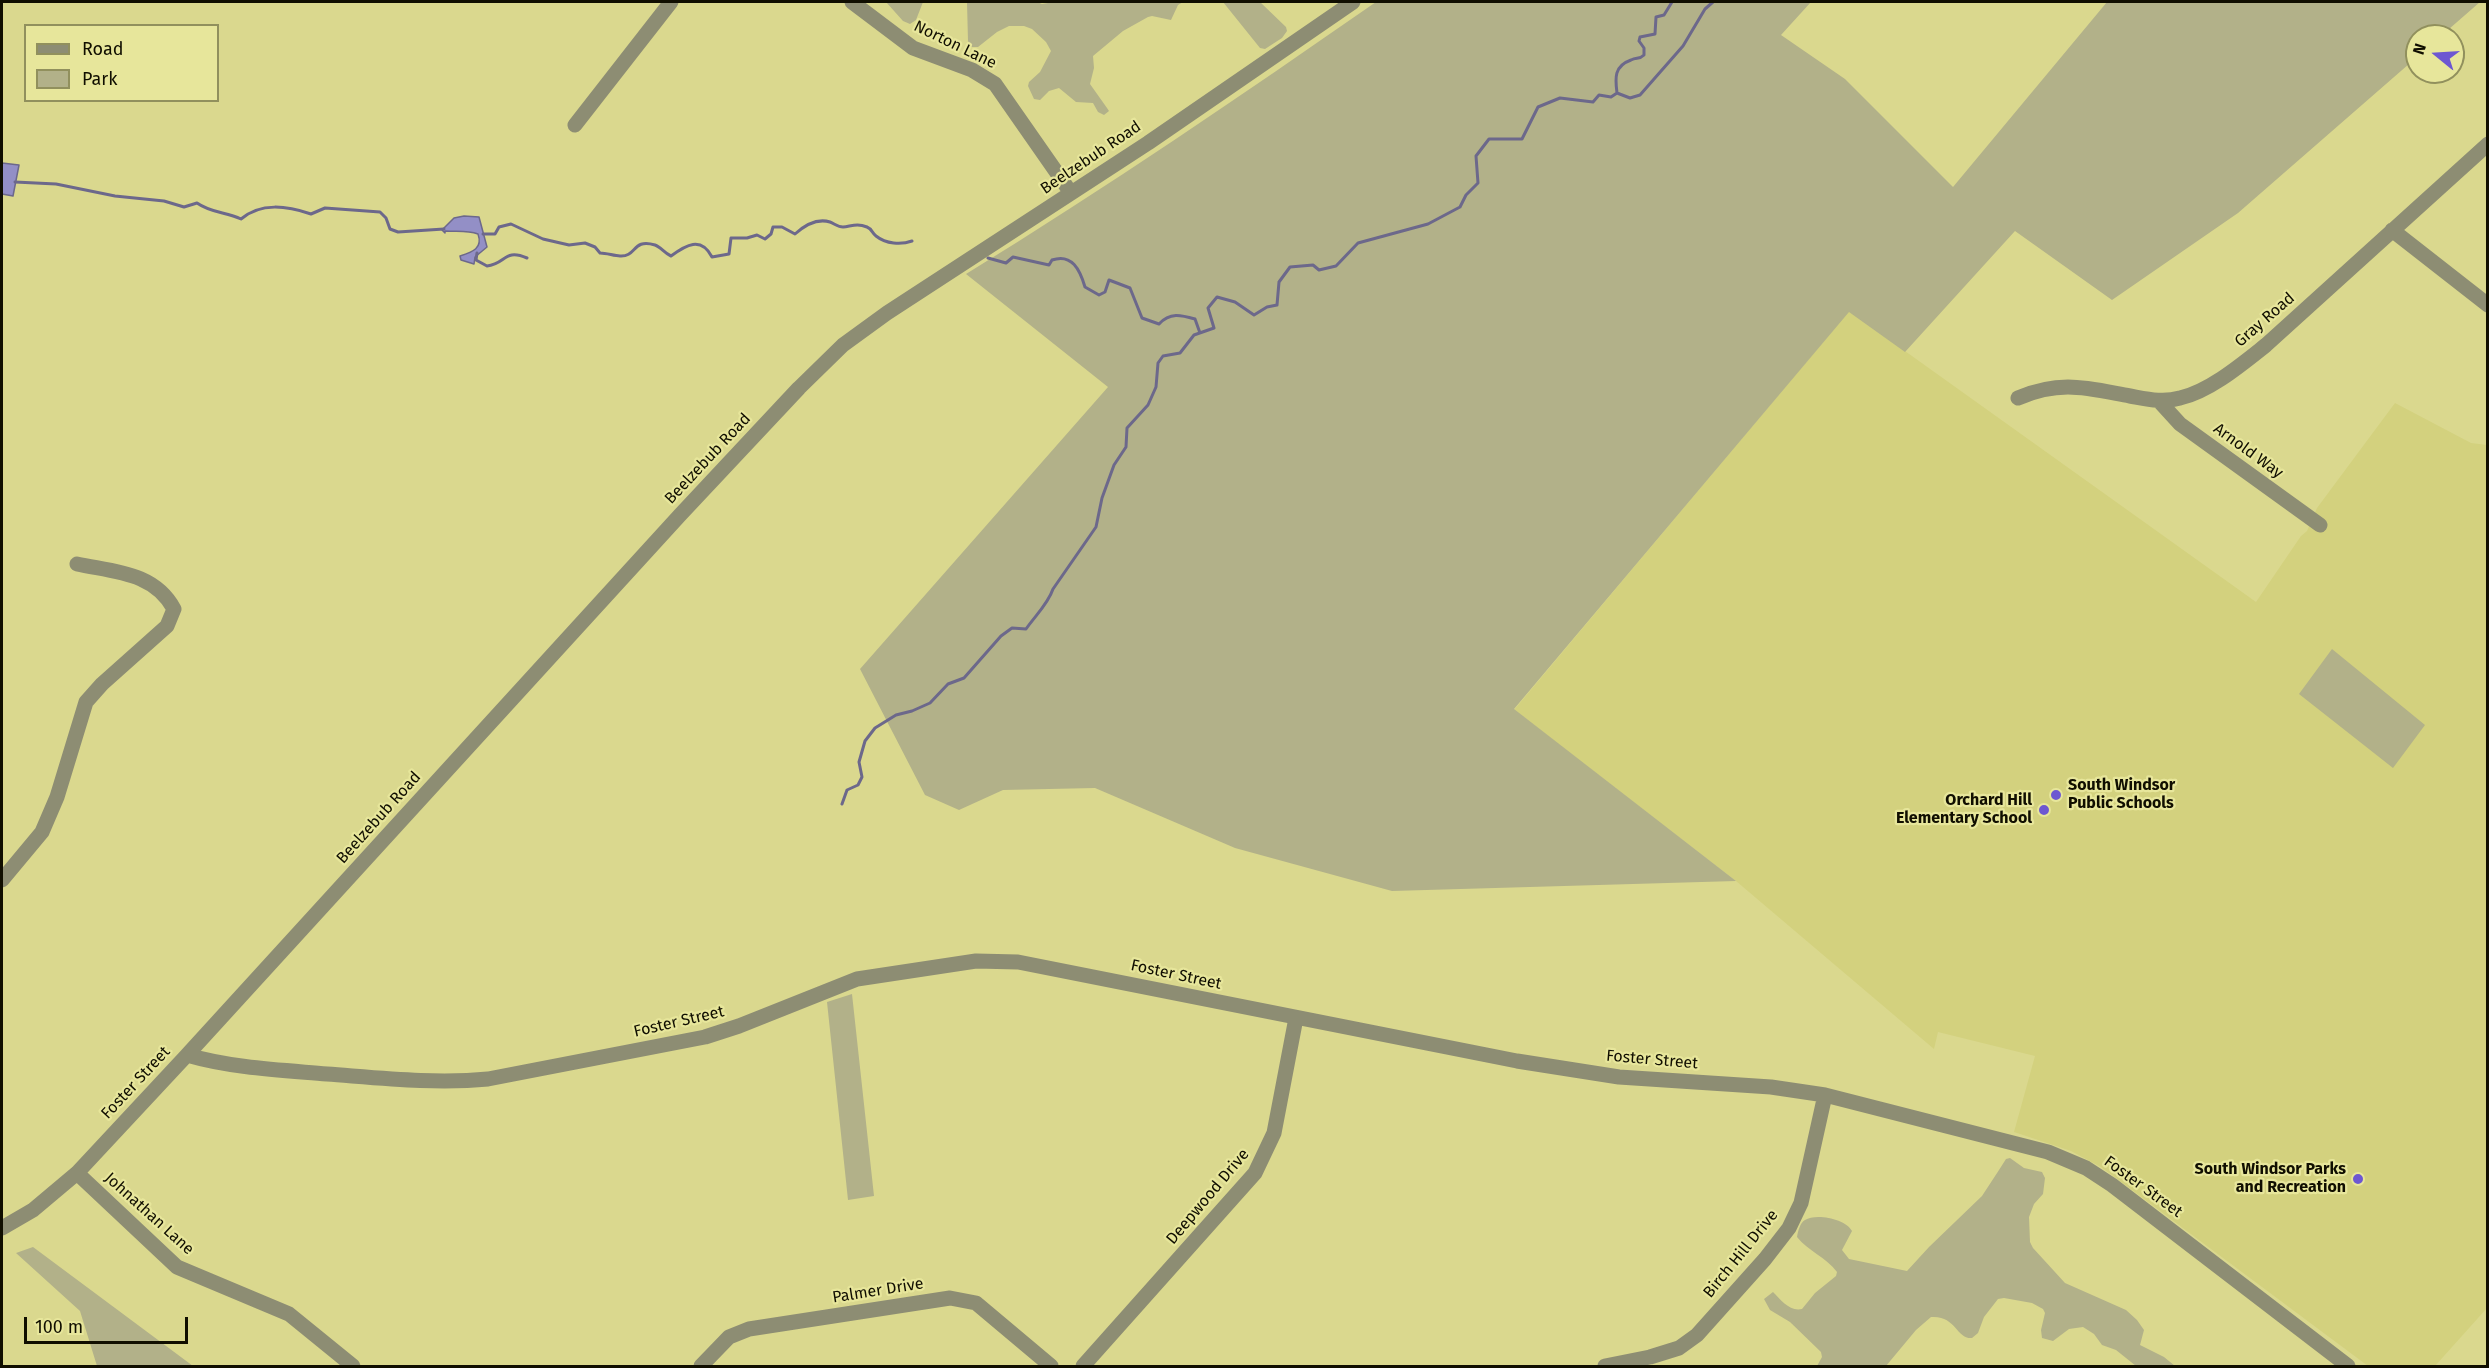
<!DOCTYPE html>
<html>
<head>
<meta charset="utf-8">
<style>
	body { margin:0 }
	#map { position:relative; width:2489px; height:1368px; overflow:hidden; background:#dad88e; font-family:"Fira Sans",sans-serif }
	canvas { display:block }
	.frame { position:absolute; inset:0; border:3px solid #100e00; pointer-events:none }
	.legend { position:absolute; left:24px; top:24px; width:195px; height:78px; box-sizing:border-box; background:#e7e69b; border:2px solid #91905d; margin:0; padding:8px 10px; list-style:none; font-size:18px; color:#100e00 }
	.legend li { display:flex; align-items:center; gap:12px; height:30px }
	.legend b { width:30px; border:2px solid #91905d }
	.north { position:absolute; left:2405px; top:24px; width:60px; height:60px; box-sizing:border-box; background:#e7e69b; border:2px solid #91905d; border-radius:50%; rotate:288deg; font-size:16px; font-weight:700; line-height:24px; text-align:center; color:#100e00 }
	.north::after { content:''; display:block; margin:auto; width:21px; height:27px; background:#6d57d1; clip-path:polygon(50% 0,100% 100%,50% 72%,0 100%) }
	.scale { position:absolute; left:24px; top:1317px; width:164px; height:27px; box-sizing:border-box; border:3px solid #100e00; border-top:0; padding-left:8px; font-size:18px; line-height:21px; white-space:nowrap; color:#100e00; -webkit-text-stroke:4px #e7e69b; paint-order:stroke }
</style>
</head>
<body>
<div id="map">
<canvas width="2489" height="1368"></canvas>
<div class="frame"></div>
<ul class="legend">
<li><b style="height:8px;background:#8d8d73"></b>Road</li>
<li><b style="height:16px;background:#b2b189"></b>Park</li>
</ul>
<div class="north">N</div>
<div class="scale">100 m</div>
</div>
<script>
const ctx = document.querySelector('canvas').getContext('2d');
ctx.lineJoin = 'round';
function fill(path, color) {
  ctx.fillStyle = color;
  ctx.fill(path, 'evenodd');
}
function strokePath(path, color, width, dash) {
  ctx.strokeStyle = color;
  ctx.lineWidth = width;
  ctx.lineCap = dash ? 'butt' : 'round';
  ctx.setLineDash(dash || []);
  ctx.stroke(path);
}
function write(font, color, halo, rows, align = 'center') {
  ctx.font = font + ' "Fira Sans",sans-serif';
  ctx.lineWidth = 4.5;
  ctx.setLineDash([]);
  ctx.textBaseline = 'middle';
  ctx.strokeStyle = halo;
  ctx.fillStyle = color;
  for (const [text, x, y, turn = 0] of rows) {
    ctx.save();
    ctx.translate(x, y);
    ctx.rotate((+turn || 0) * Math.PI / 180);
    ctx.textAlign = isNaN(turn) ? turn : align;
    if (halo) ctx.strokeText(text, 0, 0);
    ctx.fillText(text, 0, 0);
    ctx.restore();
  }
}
fill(new Path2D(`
	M1849,311L2256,602L2301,536L2307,531L2317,508L2395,403L2471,443L2487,445V1308L2435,1366H2368L2101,1167L2071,1151L2014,1132L2035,1056L1938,1032L1934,1049L1736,881L1514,710Z`), '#d3d17e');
fill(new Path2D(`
	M886,2H923L916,20L910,24L903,21Z
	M967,2H1037L1042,4L1054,2H1183L1178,5L1171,20L1152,16L1148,17L1123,31L1093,56L1094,68L1090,84L1107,108L1109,111L1104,115L1098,112L1093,103L1076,102L1059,88L1049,91L1040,100L1034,99L1028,86L1029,82L1040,72L1051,51L1046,42L1032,29L1024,26H1009L997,32L978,47H971L968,41Z
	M1223,2H1260L1286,27L1287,31L1282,38L1265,49L1260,48Z
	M1376,2H1811L1781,35L1845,79L1953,187L2107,2H2480L2441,36H2417V57L2238,213L2112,300L2015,231L1905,352L1849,312L1514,709L1736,881L1392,891L1235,848L1095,788L1003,790L959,810L925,795L860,669L1108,387L966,274C1106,188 1242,95 1376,2Z
	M2332,649L2425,725L2393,768L2299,694Z
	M852,994L874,1196L848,1200L827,1002Z
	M2010,1158L2024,1168L2042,1172L2045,1178L2043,1194L2034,1204L2029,1217L2030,1242L2033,1248L2065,1283L2126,1310L2137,1320L2144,1330L2140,1345L2164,1357L2175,1366H2136L2116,1350L2102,1345L2094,1334L2083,1327L2069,1329L2053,1341L2042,1338L2041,1330L2045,1313L2043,1309L2032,1303L2004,1298L1998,1299L1984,1317L1978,1333L1972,1338C1956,1339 1956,1315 1931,1317L1916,1330L1886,1366H1817L1822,1357L1821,1352L1790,1322L1770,1310L1764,1299L1773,1292C1781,1300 1790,1312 1802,1309L1815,1293L1836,1276L1837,1272C1826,1257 1808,1251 1797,1237C1798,1231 1800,1223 1805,1220C1816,1213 1846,1219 1852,1231L1842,1250L1849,1259L1907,1271L1929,1247L1982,1196L1999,1170L2006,1159Z
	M33,1247L193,1366H97L80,1311L16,1253Z`), '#b2b189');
const water = new Path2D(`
	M2,163L19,165L13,196L2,194Z
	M464,216L479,217L487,247L475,257L474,264L461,260L460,256C473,252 483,248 478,234C467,230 457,232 445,231V233L442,230L454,218Z`);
fill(water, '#938fc6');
strokePath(water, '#6c688b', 1.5);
strokePath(new Path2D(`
	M1617,93L1630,98L1640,95L1683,46L1705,9L1713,2
	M1617,93C1615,78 1614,66 1631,60C1637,57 1639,60 1644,55V48L1639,41L1640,37L1655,34L1656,17L1664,15L1672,2
	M15,182L56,184L115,196L164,201L184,207L197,203C211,213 226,212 241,219C261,202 287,206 311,214L325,208L380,212L386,218L390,229L398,232L444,229
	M483,234H495L499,227L511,224L543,239L569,245L585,243L595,247L600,253C607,253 614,256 620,256C637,257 632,238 655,245C661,247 664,253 671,256C686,245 701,236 712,257L729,254L731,238H747L757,235L765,239L771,234L773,227H782L795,234C805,225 817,218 830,222C835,224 838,227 843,227C852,226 857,223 867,227C872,229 872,233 876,236C886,244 901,245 912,241
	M477,253L476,260L487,266C506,264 504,248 527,258
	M988,258L1006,263L1013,257L1049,265L1052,260C1072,253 1080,270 1085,287L1099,295L1105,292L1109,280L1130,288L1142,318L1159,324C1170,312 1181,315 1195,319L1200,333
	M842,804L847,790L858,785L862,777L859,762L865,741L875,728L896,715L912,711L930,703L948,684L964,678L1001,636L1012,628L1026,629C1035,616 1048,604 1053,589L1096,527L1102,498L1114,465L1126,447L1127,428L1148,405L1156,387L1158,363L1163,356L1180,353L1194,335L1214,328L1208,308L1217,297L1235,302L1254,315L1267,307L1277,305L1279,282L1290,267L1313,265L1319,270L1336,266L1358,243L1428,224L1460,207L1466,195L1478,183L1476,156L1489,139H1522L1538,107L1560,98L1593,102L1599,95L1611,97L1617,93`), '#6c688b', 3);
strokePath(new Path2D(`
	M852,2L913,48L972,70L995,84L1071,193
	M575,125L671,2
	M2392,230L2488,305
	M2018,398C2061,380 2086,388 2130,396C2147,399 2163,403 2180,398C2210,391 2242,364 2266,345L2488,144
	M2159,401L2180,424L2320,525
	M2,880L42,832L57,797L86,702L102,684L167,626L174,609C154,572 114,572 77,564
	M187,1055L680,515L799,388L843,345L887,313L1148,143L1353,2
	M77,1173L177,1267L289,1314L353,1366
	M2,1228L33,1210L77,1173L187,1055C232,1068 280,1070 327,1074C381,1078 435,1084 488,1079L705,1037L739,1026L857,979L976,961L1018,962L1517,1061L1619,1077L1771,1087L1825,1095L2048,1152L2086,1168L2112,1185L2348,1366
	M701,1366L729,1337L749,1329L950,1298L976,1303L1051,1366
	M1083,1366L1255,1173L1274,1133L1296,1018
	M1605,1366L1650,1357L1679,1348L1697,1335L1765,1259L1789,1228L1801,1203L1825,1095`), '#8d8d73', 15);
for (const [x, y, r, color] of [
	[2056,795,6,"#6d57d1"],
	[2044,810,6,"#6d57d1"],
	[2358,1179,6,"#6d57d1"]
]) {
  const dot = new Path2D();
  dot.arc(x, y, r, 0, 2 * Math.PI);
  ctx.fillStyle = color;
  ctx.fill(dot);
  strokePath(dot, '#e7e69b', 2);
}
write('16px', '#100e00', '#e7e69b', [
	["Norton Lane",955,45,26],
	["Beelzebub Road",1091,158,-34],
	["Gray Road",2265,320,-41],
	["Arnold Way",2248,451,36],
	["Beelzebub Road",708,459,-47],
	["Beelzebub Road",379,818,-48],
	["Foster Street",1176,975,12],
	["Foster Street",679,1022,-13],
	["Foster Street",1652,1060,5],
	["Foster Street",136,1083,-47],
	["Foster Street",2143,1187,36],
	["Deepwood Drive",1208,1197,-50],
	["Johnathan Lane",149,1214,42],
	["Birch Hill Drive",1741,1254,-51],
	["Palmer Drive",878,1291,-9]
]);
write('bold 16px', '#100e00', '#e7e69b', [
	["South Windsor",2068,786,"left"],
	["Public Schools",2068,804,"left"],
	["Orchard Hill",2032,801],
	["Elementary School",2032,819],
	["South Windsor Parks",2346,1170],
	["and Recreation",2346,1188]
], 'right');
</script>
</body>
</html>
